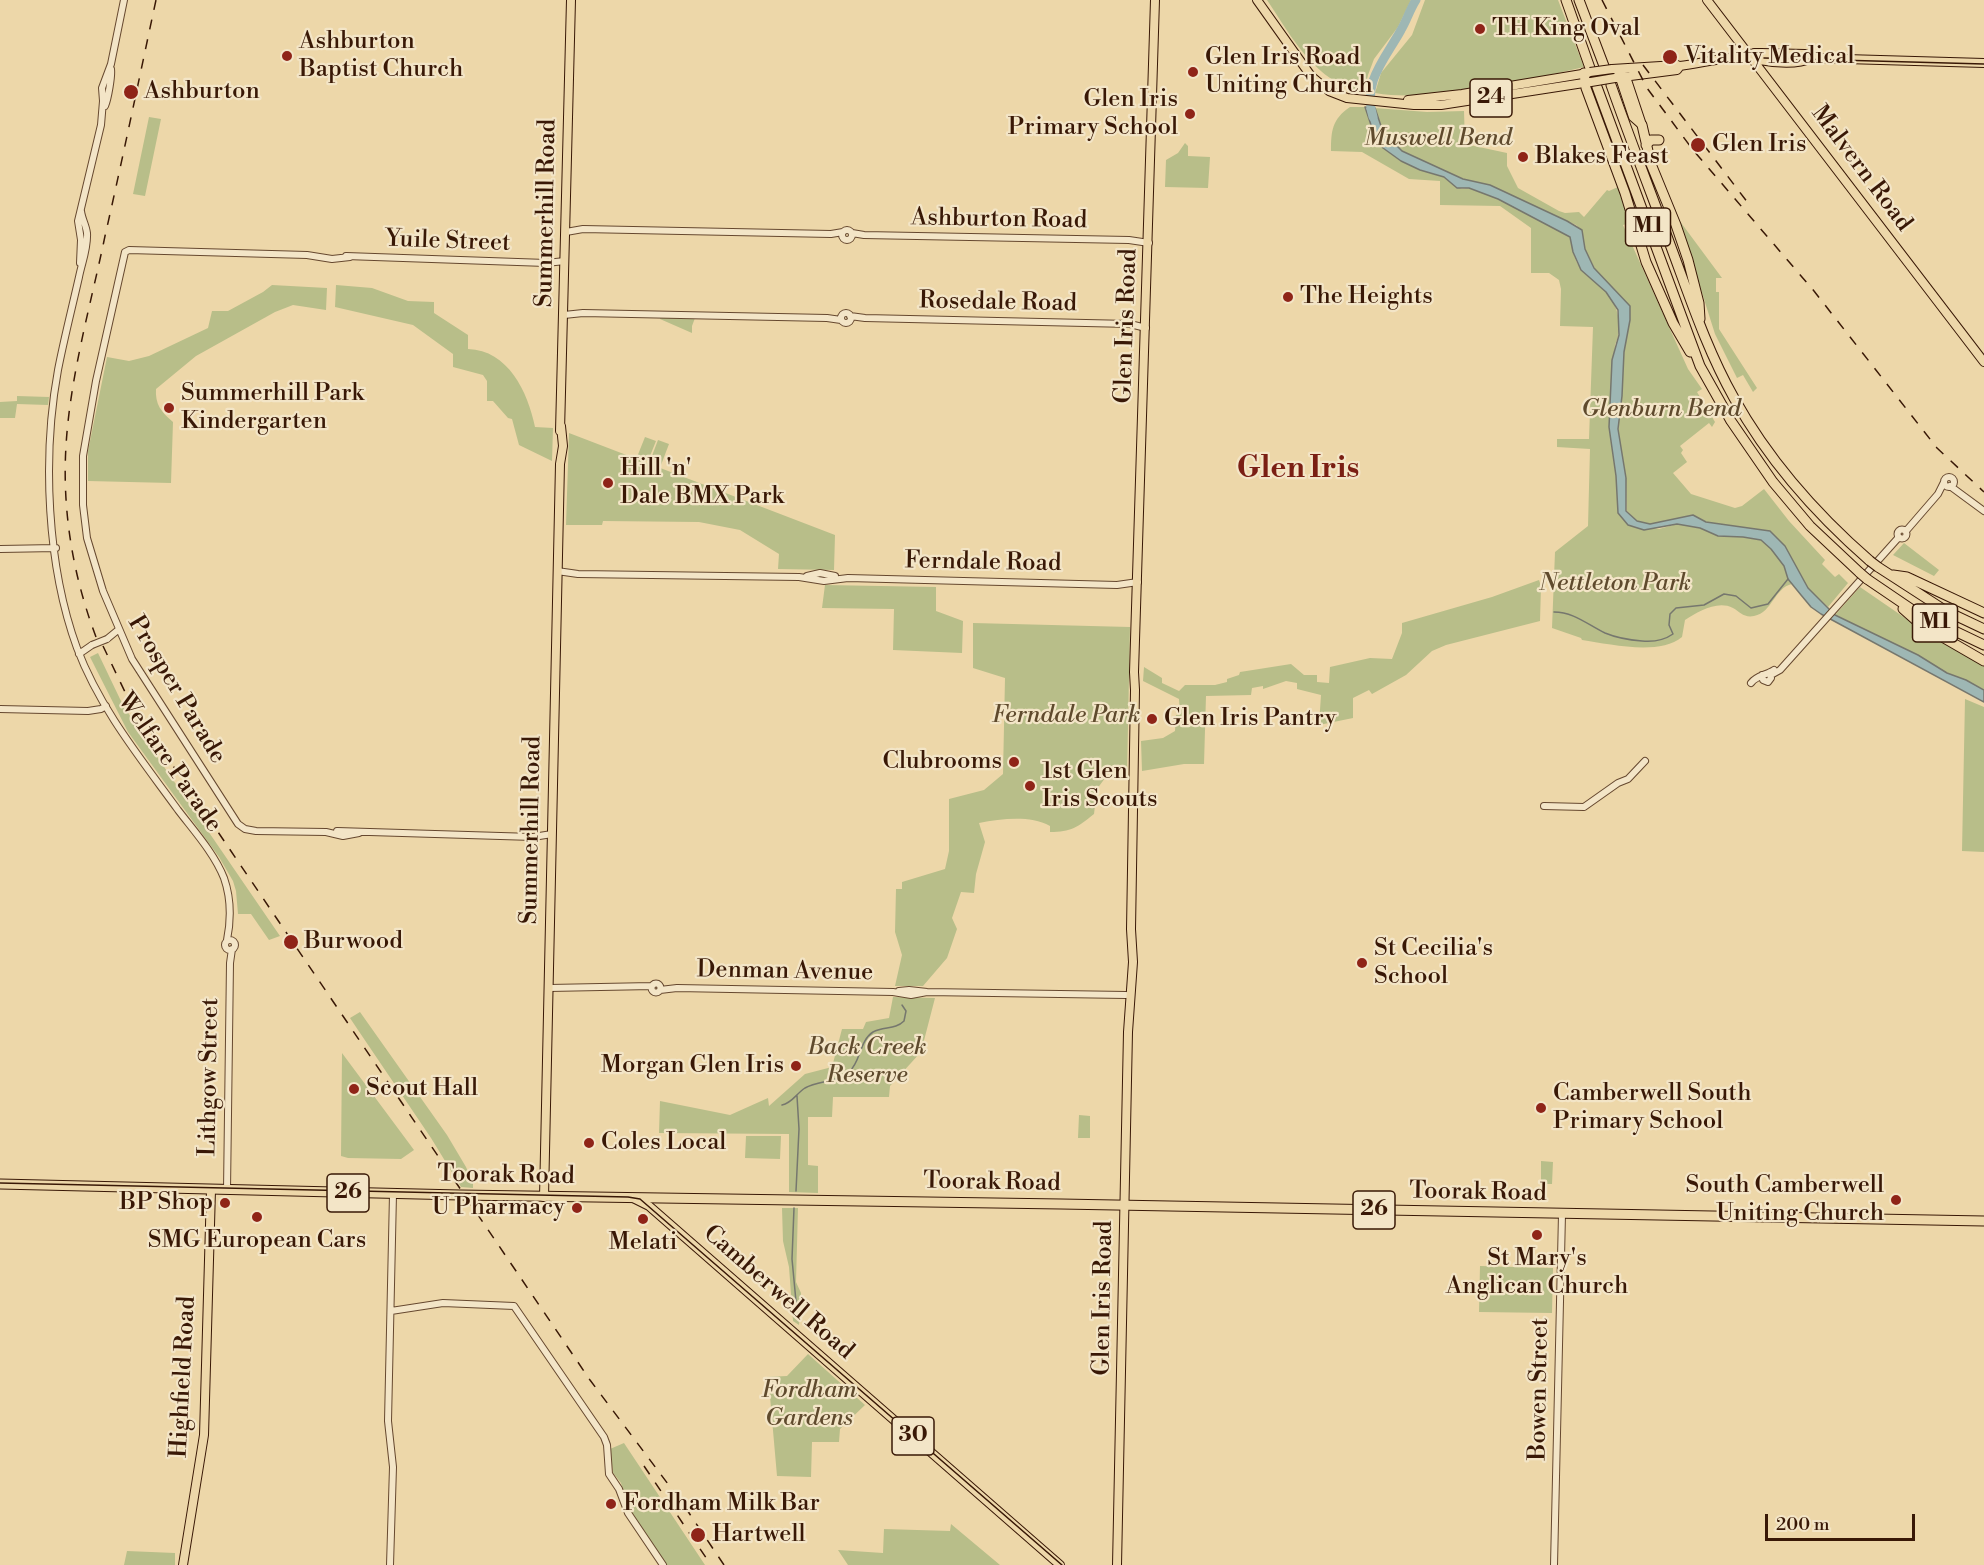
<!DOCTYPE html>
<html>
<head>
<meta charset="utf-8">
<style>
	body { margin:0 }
	#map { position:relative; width:1984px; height:1565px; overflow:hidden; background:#edd7a9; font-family:"Libre Bodoni",serif }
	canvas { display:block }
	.scale { position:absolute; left:1765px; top:1514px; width:150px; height:27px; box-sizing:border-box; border:3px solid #391806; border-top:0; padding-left:8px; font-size:18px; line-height:21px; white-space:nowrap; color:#391806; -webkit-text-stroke:4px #f3e5c7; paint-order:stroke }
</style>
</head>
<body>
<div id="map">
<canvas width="1984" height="1565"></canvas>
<div class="scale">200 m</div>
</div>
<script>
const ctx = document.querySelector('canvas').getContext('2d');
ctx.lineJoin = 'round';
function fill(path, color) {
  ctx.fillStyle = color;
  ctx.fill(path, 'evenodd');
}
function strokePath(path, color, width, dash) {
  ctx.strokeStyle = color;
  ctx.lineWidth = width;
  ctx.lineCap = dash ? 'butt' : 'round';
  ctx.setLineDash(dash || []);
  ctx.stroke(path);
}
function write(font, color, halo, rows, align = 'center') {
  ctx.font = font + ' "Libre Bodoni",serif';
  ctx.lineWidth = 4.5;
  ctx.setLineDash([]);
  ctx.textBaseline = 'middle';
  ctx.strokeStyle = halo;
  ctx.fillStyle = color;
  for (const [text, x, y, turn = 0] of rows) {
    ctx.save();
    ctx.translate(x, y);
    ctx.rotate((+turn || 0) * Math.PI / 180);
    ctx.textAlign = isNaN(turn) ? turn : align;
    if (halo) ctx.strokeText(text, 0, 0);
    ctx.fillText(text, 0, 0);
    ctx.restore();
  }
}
fill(new Path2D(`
	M1267,0H1411L1398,27L1374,59L1368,75L1364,93C1314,81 1294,40 1267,0Z
	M1425,0H1558L1584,67C1551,75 1518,81 1485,87C1449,93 1411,99 1375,93L1381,73L1412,35Z
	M1350,107H1365L1375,137L1383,148L1401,161L1420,170L1444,177L1455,186L1462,189L1469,188L1498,199L1570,237C1572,248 1574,260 1581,269C1587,278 1598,283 1606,292C1619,307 1623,327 1615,345L1609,427L1616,476L1618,513L1628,525L1659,529L1677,524L1700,528L1718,536L1743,537L1761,540L1771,549L1784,566L1792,584C1774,588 1773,612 1754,616C1744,618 1740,612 1733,608C1717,600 1698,612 1685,620L1682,637C1659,656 1610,644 1582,640L1581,638L1552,628L1555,552L1588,526L1590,449L1557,447V439H1589L1593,327L1560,326L1561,289L1559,280L1549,273H1531V228L1500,206L1440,205V181L1409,179L1362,152L1331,151C1331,131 1332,119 1350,107Z
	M1375,108L1427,112L1464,111L1465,144L1507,153V166L1518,188L1559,211L1565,213L1579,212L1584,217L1607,190L1609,191L1618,187L1625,210L1627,224L1623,225L1688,369L1702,389L1697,392L1715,422L1712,427L1709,423L1680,446L1683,450L1681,453L1687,462L1673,473L1691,494L1735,508L1742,506L1764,489L1789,521L1825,560L1822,564L1835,577L1839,574L1848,583L1828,607L1808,588L1785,546L1730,526L1706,522L1693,515L1650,524L1637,521L1627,511L1626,478L1618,429L1622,396L1624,352L1630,320V306L1597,273L1585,249L1582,230L1576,225L1490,185L1463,179L1402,151L1383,132Z
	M149,117L161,119L145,196L133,194Z
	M1185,143L1188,146V156L1210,157L1208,188L1165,187L1166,160L1178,153Z
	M1679,220L1722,278H1716V292H1719V329L1757,388L1753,392L1743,375L1737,378L1715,334Z
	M272,285L327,288L326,310L293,305L275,312L196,356L156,389C155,404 161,412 173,422L171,483L88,481V451L107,357L129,361L149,356L208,328L212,311H228L263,292Z
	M336,285L372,288L408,301L434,302V313L468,335V349C508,350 528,392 535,427L553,428L552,461L519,445L512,419L508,418L493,401H487V381L483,375L453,367V354L413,325L335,307Z
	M660,317L695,318L692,326V333L660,319Z
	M17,396L49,397L48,405L17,404L15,418H0V402L17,401Z
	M569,433L835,535L834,570L778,569L779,554L740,530L699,522L603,521L602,525H566Z
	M645,437L656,441L648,461L637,457Z
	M658,440L669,444L661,465L650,461Z
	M1904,543L1939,570L1934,576L1893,555Z
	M1539,580L1541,586L1540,621L1446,645L1432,651L1406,675L1372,694L1369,690L1353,698V718L1319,725L1321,695L1297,689V683L1286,681L1263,689V686L1252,688L1251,695L1206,696L1204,764H1184L1142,771L1141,741L1163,738L1175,731L1176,715H1180L1179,699L1143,681L1144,667L1162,678V683L1179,691L1185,685H1215L1227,682V679L1239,675L1240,672L1291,664L1304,675H1317V682L1329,683L1330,667L1370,658L1392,659L1402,633V623L1492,597Z
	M825,585L936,587V611L963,621L962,653L893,650L894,609L822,608Z
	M1860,587L1924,631L1984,665V690L1966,680L1947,673L1918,655L1835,615Z
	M973,623L1130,627L1127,775L1108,774L1097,789L1094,814C1078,827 1071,832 1050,832V826C1029,815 1002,819 979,823L985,842L976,874L974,893L961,892L952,918L957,929L947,958L923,986H895L902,955L895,932L896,889H902V882L945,869L949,851V799L984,790L1003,774L1005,678L973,668Z
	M98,653L120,699L136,726L280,936L269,940L251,914H238L236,891L233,881L219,857L128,732L90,657Z
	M1965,699L1984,707V852L1962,851Z
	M893,997L935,998L921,1052L890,1086L889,1097H833L832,1117H808V1165L818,1166V1193L789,1192V1134L659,1133L660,1101L730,1115L768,1098L769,1106L805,1074L832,1067L842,1029H863L866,1022L889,1018Z
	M360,1012L447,1135L466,1167L473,1183V1188L461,1187L431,1138L358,1030L350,1018Z
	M342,1053L414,1150L401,1159L348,1158L341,1156Z
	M1079,1115L1090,1116V1138H1078Z
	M746,1136H781L780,1159L745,1158Z
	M1541,1161L1553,1162L1552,1184H1541Z
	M782,1208H798L796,1282L801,1293L799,1325L793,1321L789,1267L783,1241Z
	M1480,1266L1553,1268L1552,1313L1479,1312Z
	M808,1354L865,1405L840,1429L839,1442H812L811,1477L777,1476L769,1385L766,1377L787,1376Z
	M624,1443L705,1565H666L629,1508L630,1506L626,1501L621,1483L613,1473L610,1449Z
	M951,1524L1000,1565H848L838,1550L883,1553L884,1529L950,1531Z
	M127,1551L175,1553V1565H124Z`), '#b8be89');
const water = new Path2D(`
	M1365,107L1375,108L1383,132L1402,151L1463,179L1490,185L1567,221L1582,230L1585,249L1594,268L1630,306V320L1624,352L1622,396L1618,429L1626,478V511L1637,521L1650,524L1693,515L1706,522L1770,531L1785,546L1808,588L1835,615L1918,655L1947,673L1966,680L1984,690V702L1821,614L1811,607L1801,595L1788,579L1784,566L1771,549L1761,540L1743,537L1718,536L1700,528L1677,524L1644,530L1628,525L1618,513L1616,476L1609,427L1612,360L1619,335L1618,310L1606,292L1581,270L1573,252L1570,237L1498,199L1469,188H1457L1444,177L1420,170L1401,161L1383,148L1375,137Z`);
fill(water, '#9eb7b4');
strokePath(water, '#76776e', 1.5);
strokePath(new Path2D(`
	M1554,612C1574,612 1588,625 1605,633C1617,638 1629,640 1642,641C1653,642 1663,641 1673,634L1669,625L1670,614L1676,608L1704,605L1724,594L1736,596L1751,608L1768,604L1788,579
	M782,1105C792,1103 796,1094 805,1088C818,1080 837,1083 849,1072C861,1062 859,1041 873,1032C884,1026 895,1030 904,1021L906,1011L902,1005
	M796,1191L799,1129L797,1096
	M794,1208L792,1259L797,1312`), '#76776e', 1.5);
strokePath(new Path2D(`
	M1373,117C1362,82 1385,59 1401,30C1407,20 1410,9 1416,0`), '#9eb7b4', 9);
const minor = new Path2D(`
	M105,106C108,99 112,76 111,69
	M81,211C82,219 86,225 87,233C88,248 82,262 79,277C72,308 64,339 58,370C42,457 47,566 77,648C100,709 141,759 178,810C194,831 214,853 224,878C231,898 231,920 227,940
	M842 235a5 5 0 1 1 10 0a5 5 0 1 1-10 0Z
	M566,232L583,229L831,234L843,232
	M852,233L864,235L1129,240L1149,243
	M346,256L546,263L565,261
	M350,257L332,259L307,255L129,250L125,252L96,381L83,456V505L87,538L103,591L132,659L238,824L245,829L256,831L326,832L343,836L359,833
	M80,263L81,240L78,221L101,125L103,101L102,88L111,64L124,0
	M841 318a5 5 0 1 1 10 0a5 5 0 1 1-10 0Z
	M564,315L583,313L827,318L841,320
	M850,316L865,318L1130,324L1146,328
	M1944 482a5 5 0 1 1 10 0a5 5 0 1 1-10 0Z
	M1950,486L1984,511
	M1897.5 534a4.5 4.5 0 1 1 9 0a4.5 4.5 0 1 1-9 0Z
	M1906,531L1938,494L1944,482
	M0,549L56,548
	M557,571L578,574L799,577L824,581L848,578L1117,585L1138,582
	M807,576L820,573L835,576
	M107,639L118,630
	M79,654L92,645
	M1762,675L1763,680L1768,682L1771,678L1770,674
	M1771,675L1780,670L1899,537
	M1751,683C1757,675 1767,675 1774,670
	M0,709L88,711L101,709L106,706
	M1544,806L1584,807L1618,783L1628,779L1645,761
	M337,831L533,837L552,834
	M225 945a5 5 0 1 1 10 0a5 5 0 1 1-10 0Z
	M651.5 988a4.5 4.5 0 1 1 9 0a4.5 4.5 0 1 1-9 0Z
	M549,988L652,986
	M660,990L677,988L893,992L911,995L927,992
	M899,991L909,990L927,992L1126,995
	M227,1190L230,963L232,949
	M391,1311L443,1303L514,1306L604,1437L607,1445L609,1474L619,1489L628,1513L663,1565
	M390,1565L393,1467L388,1421L393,1194
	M1554,1565L1562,1214`);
const major = new Path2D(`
	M1257,0L1311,76L1329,91L1347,98L1414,105H1441L1590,82
	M1707,0L1984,362
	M1750,56L1754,53H1761L1805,54L1811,58L1984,63
	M1612,69L1677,65
	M1618,72L1633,117L1642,125
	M1625,74L1642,125
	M1615,78L1677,70L1680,66C1702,63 1724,57 1746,57C1752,57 1754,59 1760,60C1775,63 1798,65 1811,58
	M1408,100L1462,94L1588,73
	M560,431L571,0
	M544,1197L560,464L563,446L561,426
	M633,1198L649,1206L1060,1565
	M183,1565L204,1435L211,1190
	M1117,1565L1128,1032L1133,962L1131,929L1135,690L1134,672L1155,0`);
const highway = new Path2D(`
	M1566,0L1590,68
	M1579,0L1604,66
	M1584,73L1586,88L1625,193L1646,262L1673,323L1690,352
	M1611,85C1630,139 1651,193 1671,247C1690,298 1707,350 1734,398C1769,461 1816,514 1870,561
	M1597,87L1700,366L1731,421L1773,482L1810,526L1860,573
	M1642,125L1651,164L1676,225L1688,260L1699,303L1700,319
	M1646,145L1651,140H1659
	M1878,567L1946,611L1984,629
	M1893,575L1907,577L1984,613
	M1867,579L1917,613L1984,645
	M1903,609L1920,624L1984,661
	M0,1184L460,1195L1061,1204L1984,1221`);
strokePath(minor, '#66482f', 8);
strokePath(major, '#391806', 10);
strokePath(highway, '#391806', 11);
strokePath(minor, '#f3e5c7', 6);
strokePath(major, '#edd7a9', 8);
strokePath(highway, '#edd7a9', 9);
strokePath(new Path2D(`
	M1764,58L1984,64
	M0,1183L628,1197L640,1199L1062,1565`), '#391806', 1.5);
strokePath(new Path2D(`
	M1602,0L1647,88L1693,150L1814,291L1937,448L1984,492
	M1643,65L1748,203
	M96,637C73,576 62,511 66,446C70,376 91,304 105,236C123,157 139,79 156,0
	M103,646L126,694L161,748L590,1380L683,1504L724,1565
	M644,1466L711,1565`), '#391806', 1.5, [10, 10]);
const minorBridge = new Path2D(`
	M92,645L107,639`);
const majorBridge = new Path2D(`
	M1590,72L1612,69
	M1591,82L1615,78`);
const highwayBridge = new Path2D(`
	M1870,561L1878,567
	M1860,573L1867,579`);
strokePath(minorBridge, '#66482f', 8, []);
strokePath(majorBridge, '#391806', 10, []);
strokePath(highwayBridge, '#391806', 11, []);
strokePath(minorBridge, '#f3e5c7', 6);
strokePath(majorBridge, '#edd7a9', 8);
strokePath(highwayBridge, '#edd7a9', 9);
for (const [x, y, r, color] of [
	[1480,29,6,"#8f2418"],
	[287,56,6,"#8f2418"],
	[1670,57,8,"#8f2418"],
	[1193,72,6,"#8f2418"],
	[131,92,8,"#8f2418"],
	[1190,114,6,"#8f2418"],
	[1698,145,8,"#8f2418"],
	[1523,157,6,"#8f2418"],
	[1288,297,6,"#8f2418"],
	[169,408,6,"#8f2418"],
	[608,483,6,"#8f2418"],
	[1152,719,6,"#8f2418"],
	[1014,762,6,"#8f2418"],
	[1030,786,6,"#8f2418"],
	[291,942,8,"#8f2418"],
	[1362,963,6,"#8f2418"],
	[796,1066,6,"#8f2418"],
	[354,1089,6,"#8f2418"],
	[1541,1108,6,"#8f2418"],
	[589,1143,6,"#8f2418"],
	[1896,1200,6,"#8f2418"],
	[225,1203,6,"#8f2418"],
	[577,1208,6,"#8f2418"],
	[257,1217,6,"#8f2418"],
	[643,1219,6,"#8f2418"],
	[1537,1235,6,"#8f2418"],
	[611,1504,6,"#8f2418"],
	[698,1535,8,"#8f2418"]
]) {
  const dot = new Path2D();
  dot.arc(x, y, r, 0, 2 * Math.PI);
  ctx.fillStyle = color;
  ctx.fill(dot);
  strokePath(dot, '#f3e5c7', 2);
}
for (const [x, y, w] of [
	[1491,98,42],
	[1648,227,45],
	[1935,623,45],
	[348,1193,42],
	[1374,1210,42],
	[913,1436,42]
]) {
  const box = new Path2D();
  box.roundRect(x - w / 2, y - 19, w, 38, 4.5);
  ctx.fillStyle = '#f3e5c7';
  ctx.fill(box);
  strokePath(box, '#391806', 1.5);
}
write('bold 22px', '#391806', null, [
	["24",1491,98],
	["M1",1648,227],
	["M1",1935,623],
	["26",348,1193],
	["26",1374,1210],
	["30",913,1436]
]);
write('24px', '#391806', '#f3e5c7', [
	["TH King Oval",1492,29],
	["Ashburton",299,42],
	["Baptist Church",299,70],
	["Vitality Medical",1684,57],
	["Glen Iris Road",1205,58],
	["Uniting Church",1205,86],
	["Ashburton",144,92],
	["Glen Iris",1178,100,"right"],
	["Primary School",1178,128,"right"],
	["Glen Iris",1712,145],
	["Blakes Feast",1535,157],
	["The Heights",1300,297],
	["Summerhill Park",181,394],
	["Kindergarten",181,422],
	["Hill 'n'",620,469],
	["Dale BMX Park",620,497],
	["Glen Iris Pantry",1164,719],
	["Clubrooms",1002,762,"right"],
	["1st Glen",1042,772],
	["Iris Scouts",1042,800],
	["Burwood",304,942],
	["St Cecilia's",1374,949],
	["School",1374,977],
	["Morgan Glen Iris",784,1066,"right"],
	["Scout Hall",366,1089],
	["Camberwell South",1553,1094],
	["Primary School",1553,1122],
	["Coles Local",601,1143],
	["South Camberwell",1884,1186,"right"],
	["Uniting Church",1884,1214,"right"],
	["BP Shop",213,1203,"right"],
	["U Pharmacy",565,1208,"right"],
	["SMG European Cars",257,1241,"center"],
	["Melati",643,1243,"center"],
	["St Mary's",1537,1259,"center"],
	["Anglican Church",1537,1287,"center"],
	["Fordham Milk Bar",623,1504],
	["Hartwell",712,1535]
], 'left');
write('italic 24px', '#5f4a2d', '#f3e5c7', [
	["Muswell Bend",1438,139],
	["Glenburn Bend",1661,410],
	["Nettleton Park",1615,584],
	["Ferndale Park",1066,716],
	["Back Creek",867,1048],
	["Reserve",867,1076],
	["Fordham",809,1391],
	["Gardens",809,1419]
]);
write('24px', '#391806', '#f3e5c7', [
	["Malvern Road",1861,169,53],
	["Summerhill Road",547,213,-89],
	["Ashburton Road",999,220,1],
	["Yuile Street",448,242,2],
	["Rosedale Road",998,303,1],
	["Glen Iris Road",1127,326,-88],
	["Ferndale Road",983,563,1],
	["Prosper Parade",176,690,59],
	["Welfare Parade",169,763,55],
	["Summerhill Road",532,830,-89],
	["Denman Avenue",785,972,1],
	["Lithgow Street",210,1077,-89],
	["Toorak Road",506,1176,1],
	["Toorak Road",992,1183,1],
	["Toorak Road",1478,1193,1],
	["Camberwell Road",778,1293,41],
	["Glen Iris Road",1104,1298,-89],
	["Highfield Road",184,1377,-87],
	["Bowen Street",1540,1389,-89]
]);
write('bold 30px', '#7a1f14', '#f3e5c7', [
	["Glen Iris",1298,470]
]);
</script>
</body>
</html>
